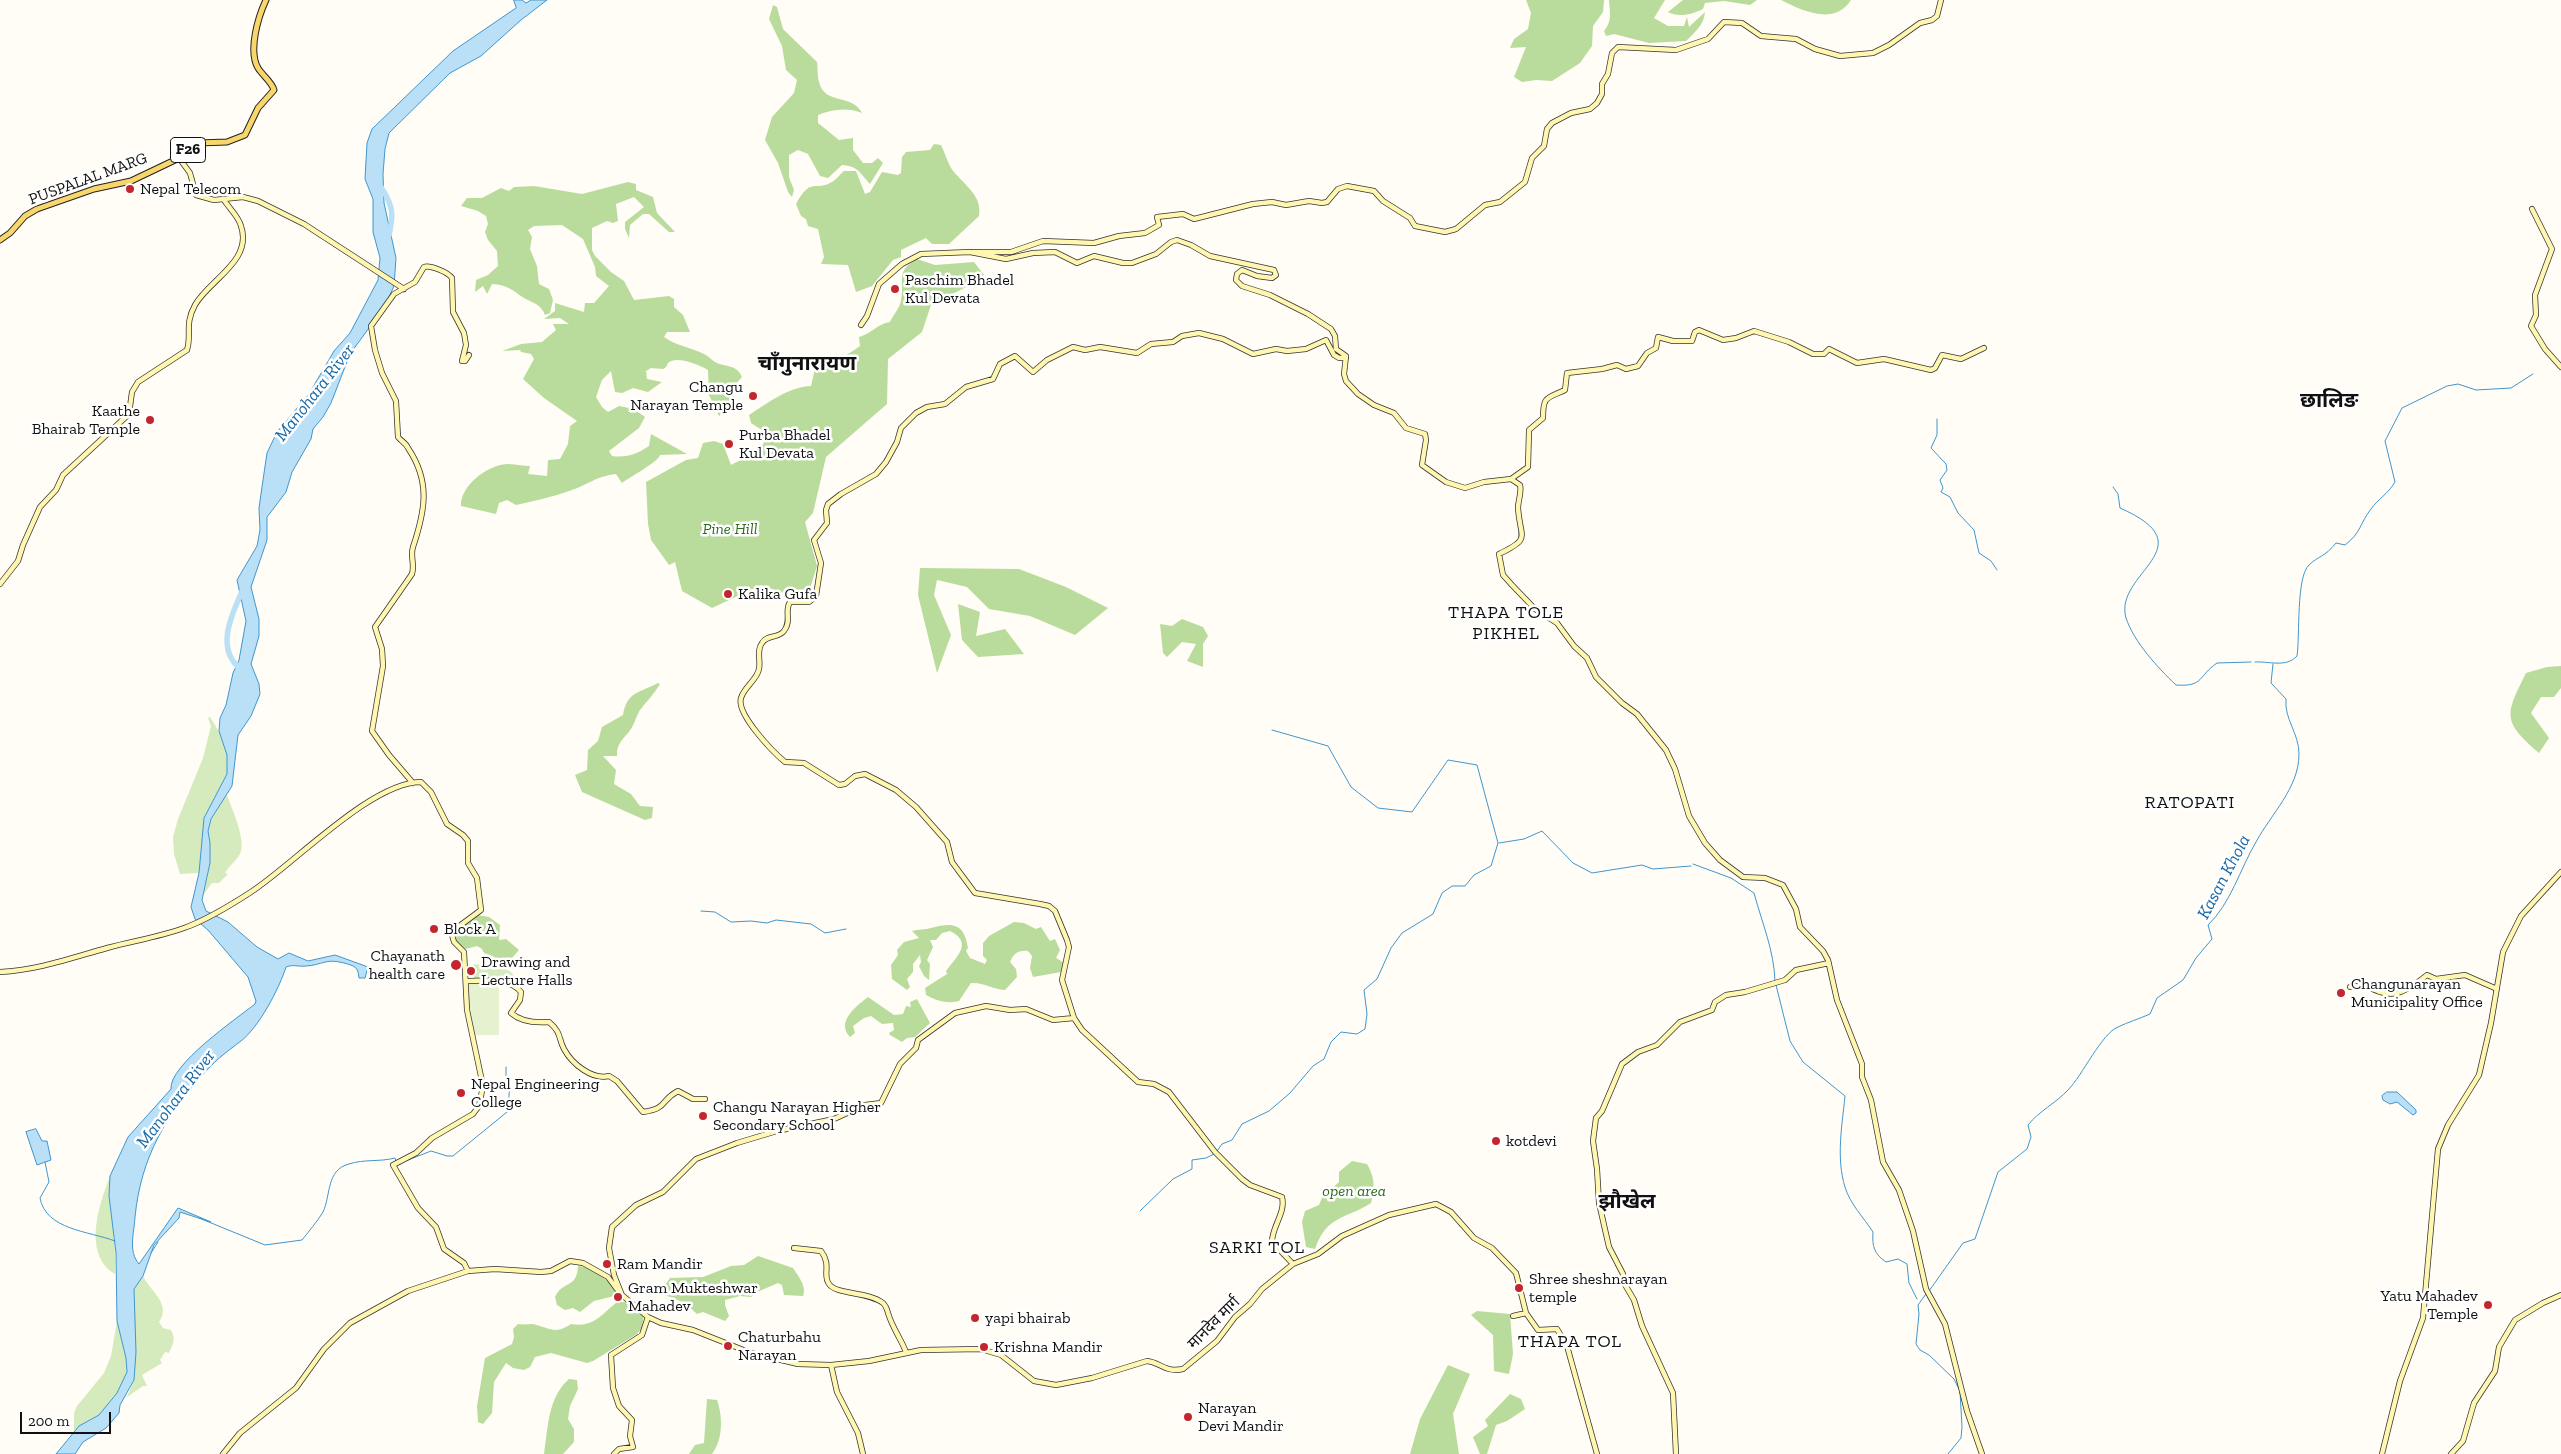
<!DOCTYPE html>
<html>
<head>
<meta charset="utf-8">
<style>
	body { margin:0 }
	#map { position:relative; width:2561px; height:1454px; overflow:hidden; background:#fffdf5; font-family:"Zilla Slab",serif }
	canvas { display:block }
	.scale { position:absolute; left:20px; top:1412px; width:91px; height:22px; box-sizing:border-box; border:2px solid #111; border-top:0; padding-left:6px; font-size:15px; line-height:18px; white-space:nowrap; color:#111; -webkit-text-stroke:4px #fff; paint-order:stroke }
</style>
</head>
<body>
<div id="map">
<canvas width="2561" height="1454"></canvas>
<div class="scale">200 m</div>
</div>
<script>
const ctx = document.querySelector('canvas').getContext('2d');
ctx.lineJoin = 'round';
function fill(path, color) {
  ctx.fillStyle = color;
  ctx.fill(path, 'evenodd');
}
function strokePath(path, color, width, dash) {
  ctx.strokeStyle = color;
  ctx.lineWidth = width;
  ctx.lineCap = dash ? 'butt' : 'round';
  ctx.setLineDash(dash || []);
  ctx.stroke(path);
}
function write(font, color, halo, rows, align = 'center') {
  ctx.font = font + ' "Zilla Slab","Noto Sans Devanagari",serif';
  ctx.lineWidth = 5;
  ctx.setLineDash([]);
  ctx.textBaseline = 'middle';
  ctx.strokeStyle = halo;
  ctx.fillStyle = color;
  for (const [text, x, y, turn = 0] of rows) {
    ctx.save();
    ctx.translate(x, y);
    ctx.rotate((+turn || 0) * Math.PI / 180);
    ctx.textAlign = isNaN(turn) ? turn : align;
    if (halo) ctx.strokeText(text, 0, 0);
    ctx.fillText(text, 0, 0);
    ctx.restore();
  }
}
fill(new Path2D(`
	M210,717L221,735L227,755V774L204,818L199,873L180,874L174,854L173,837L178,819L203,758L211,726L208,718Z
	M226,793C231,806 247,841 240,854C236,861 229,866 225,873L228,874L219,883H212L203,895L208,875L210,843L208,831L211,819Z
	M474,964C491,966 515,964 517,984L504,980H474Z
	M110,1176C108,1208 117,1241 115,1274C82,1254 99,1205 110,1176Z
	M143,1276C150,1291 172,1304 159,1322L163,1328L171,1330C176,1339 173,1344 169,1353L165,1352L160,1360L162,1363L142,1375L147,1386H143L127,1397L134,1380V1289Z
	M117,1321L126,1358L127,1372L117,1393L99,1415L74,1431V1413L77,1406L104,1373L111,1356Z`), '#d5ebbd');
fill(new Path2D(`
	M1526,0H1604L1603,12L1593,26L1592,46L1580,63L1552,81L1536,80L1522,82L1514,77L1526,47L1510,48L1514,39L1528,29L1531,13Z
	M1609,0H1665L1654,18L1668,26H1684L1687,17L1689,27L1705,12C1704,25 1695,32 1686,41L1649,43L1614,34L1606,36L1604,31C1612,22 1610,12 1609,0Z
	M1683,0H1757L1750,5L1724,1L1705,3L1703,9C1693,14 1679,18 1668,12Z
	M1781,0H1851C1834,26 1803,11 1781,0Z
	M773,5L777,7L783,29L817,62C818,68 817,76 819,82C825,106 852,93 862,113C848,107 832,109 818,115V123L839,140L853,138V150L863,163H872L878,158L883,163L870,184C860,173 858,166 842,165L828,178L820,176L808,154L798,150L789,155V177L794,190L792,197L788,192L778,163L765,140L772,117L794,93L797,80L786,70L782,46L769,19Z
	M934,144L941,145C945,153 947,161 951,168C961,183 983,194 979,216L949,244H932L926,238L901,250V257L893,260L872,286L856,292L848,265L821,264L824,257L818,229L808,226L806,219L801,216L796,204C811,176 815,192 832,182C836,180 840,174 844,171H856L865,194L870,192L882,172L898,175L901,173L902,157L906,152L930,150Z
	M628,182L636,184V190L653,197L657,213L675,232H669L649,214H643L630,225L629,238L625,229V222L644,207L634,197L616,204L618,221L613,223L607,221L592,228V250L595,256L611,272L624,281L634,300L669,296L674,299V307L683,315L690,332H667L664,337C676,346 691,347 704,354C709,356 712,361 717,363C727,367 737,365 742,377L733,387L735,404L719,416L709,395L708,370C700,365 676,355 668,363C667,365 666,368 663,369L651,368L646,371L647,379L662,382L648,392L633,388L622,393L615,392L611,371L602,380L596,397L602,407L608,412L619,406L634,409L645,417L639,428L609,451L612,456C627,458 637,454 649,446L651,434L687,454L660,455C658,462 630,477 622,483L616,474C594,477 588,485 569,491C552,497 534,501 516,505L507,500L499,503L496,514L461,506C460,486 487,465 507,464C514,464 523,466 530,466L528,474L547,476L548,460L560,459L568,444L570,426L577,421L544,398L523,379L534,359L531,354L521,352L520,350L502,351L521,344L542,342L556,330L553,324H569L560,318L544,319L555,311V303L584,312L585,303H594L609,286L596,276L595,267L583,239L562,225L534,226L528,230L532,237L530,249L537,266L539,284L549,289L553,300L550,313L545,315C541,304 533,303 524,298C512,290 508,285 492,284L487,294L483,286L475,292L476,280L488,275L498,266L497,251L488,240L485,232L488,224L486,216L478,211L461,206L467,198H482L501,188L509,191L514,187L534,186L582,194Z
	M917,259L935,265L974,262L984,275L978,281L931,305L922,332L888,359L887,404L826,457L813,513L805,522L817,566L806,601L761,585L712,608L682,591L675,562L669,565L651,540L648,524L646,482L686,460L698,458L703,443L714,441L723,444L731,465L760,450L768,434L751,423L749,415C768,403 788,387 811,386L815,369C832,360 846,357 860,346L859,337C871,334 877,324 890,322C893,315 900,308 901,300C905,280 895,271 917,259Z
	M920,568L1019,569L1066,587L1108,608L1075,635L1030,616L989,609L967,587L937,580L934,595L951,635L937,673L918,595Z
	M958,604L980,612L976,636L1005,629L1024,654L978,657L962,640Z
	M1182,619L1203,627L1208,636L1203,644V667L1187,661L1196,644L1182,642L1167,657L1163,653L1160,624L1172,626Z
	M2561,666V688L2554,697H2541L2531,713L2549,738L2539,753C2502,721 2505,715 2526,673L2547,667Z
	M658,683L660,684C654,694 647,701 640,710C636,716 635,723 631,729C624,739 616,743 617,756H603L616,770L614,784L631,794L640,806L653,807L652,818L645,820L582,792L575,775L587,770L588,750L598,741L602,727L623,715C627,691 640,693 658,683Z
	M477,915L489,917L500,925L499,940L506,939L519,950L506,965L497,963L493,956L484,953L482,949L477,946L466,949L456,943L453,934L457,927Z
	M1014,922L1024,923L1036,929L1041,927L1050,941L1055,939L1060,950L1056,958L1063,962L1061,972L1033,977L1030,968L1032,956L1028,951C1018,950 1014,953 1010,962L1016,969L1017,977L1005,990C992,989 983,982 971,983L959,1001C947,1004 937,1001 926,995L925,988L947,974L946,971C956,957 974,943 950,931L942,933L936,940H930L933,947L927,960L930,964L929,980L924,976L919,966L921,962L920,955L913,964V972L907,979L910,987L907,990L892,979L891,965L898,955L897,950L904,942L919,938L912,931C918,929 925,930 931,928C953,922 964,923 968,948L966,951L970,958L985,964L987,960L983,956V943L989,936Z
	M868,997L894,1015L903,1014L906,1006L911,1007L910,1002L917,999L930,1023L915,1037L907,1038L902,1042L890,1035L889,1033L894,1030L893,1023L882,1024L871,1016L864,1018L853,1026L855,1033L850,1037C836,1022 855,1007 868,997Z
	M1352,1161L1367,1164C1375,1178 1375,1187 1371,1203C1344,1220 1327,1215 1315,1249L1306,1247L1302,1222L1305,1211L1319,1205L1325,1191L1331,1189L1339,1182V1172Z
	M758,1256L793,1268C798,1276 807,1286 803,1296L784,1295L782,1285L778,1283L757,1292L751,1297L740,1296L725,1300V1305L729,1316L725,1321L703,1312L697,1314L685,1303L665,1295L663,1288L670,1278L703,1277L731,1266L744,1265Z
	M578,1266C594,1267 608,1280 617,1292L614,1296L594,1301L580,1312L573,1308L565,1310L557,1305L555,1297C563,1280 577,1289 578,1266Z
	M617,1302H628L644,1315L642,1328L637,1334L593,1361L587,1363L551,1353L535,1357L530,1367L524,1370L513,1368L506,1363L494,1382L492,1413L483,1424L478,1422L477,1406L485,1358L512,1344L514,1337L513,1329L518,1324C523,1325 529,1324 533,1324C550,1328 555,1335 571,1324C593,1328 601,1315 617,1302Z
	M1477,1311L1510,1314L1513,1354L1509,1374L1494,1371L1493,1335L1471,1315Z
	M1448,1365L1470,1374L1453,1414L1459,1454H1410L1420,1419Z
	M569,1379L577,1380L578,1389L570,1406L568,1419L574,1429V1442L563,1454H544C548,1428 548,1397 569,1379Z
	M1510,1394L1521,1399L1525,1409L1507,1421L1496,1425L1487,1454H1480L1473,1437L1488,1426L1485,1420Z
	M707,1399L717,1400C723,1417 723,1440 712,1454H689L695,1445L704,1443Z`), '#b9dc9c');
fill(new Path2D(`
	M469,982L499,983V1035H475L468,1001Z`), '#e6f2cf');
const water = new Path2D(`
	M514,0H522L526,3L531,0H547L521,20L481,56L450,73L389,133L385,149L383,174L384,203L396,258L394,286L385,306L350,354L331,403L323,417L313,429L311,439L292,472L286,492L267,517V540L251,587L259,619V636L251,664L259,684L260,694L251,716L238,735L232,786L211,819L208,831L210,843V863L202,900L206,911L228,922L257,947L278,959L289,953L308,961L335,955L368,967L365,978H359C358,966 354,966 344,963C325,958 323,965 306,966C298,967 294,964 286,967C279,989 259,1027 241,1041C229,1050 217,1059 206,1071C166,1115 141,1157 135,1217C134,1234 128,1251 139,1264L178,1208L211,1222L180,1212L179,1218L154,1245L143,1276L134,1289L136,1352L134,1380L120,1405L119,1413L106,1428L83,1442L75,1454H56L79,1426L99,1415L117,1393L127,1372L126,1358L117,1321L116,1253L109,1196L110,1176L128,1137L171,1089C169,1065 236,1019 255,1004L256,1001L248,977L208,930L195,919L191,907L199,873L204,818L227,774V755L219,731L220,718L226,705L233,673L239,660L246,621L237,580L257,546L260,530L259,508L263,480L267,453L277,432L309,394L334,351L350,333L378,280L380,258L373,232V199L365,179L367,143L372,129L453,51L516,8Z
	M2387,1092H2397L2416,1110V1113L2413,1115L2397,1102L2390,1104L2383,1100L2382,1096Z
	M36,1129L42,1141H47L51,1160L37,1165L26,1132Z`);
fill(water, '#b9e0f7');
strokePath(water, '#3f96cf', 1);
strokePath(new Path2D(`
	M1937,419V435L1931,448L1946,464L1947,470L1940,480L1943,488L1941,492L1950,497L1958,513L1974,530L1979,553L1991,561L1997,570
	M2113,487L2118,494L2120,508C2209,547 2113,573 2126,618C2134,642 2158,668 2176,685C2204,687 2198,676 2217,663L2251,662
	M2255,662C2269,661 2286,668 2297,656C2300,636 2296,577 2309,565C2318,556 2325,557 2336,543L2345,545C2361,533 2360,523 2371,509C2378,499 2388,494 2395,482L2385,441L2402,408L2447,386L2458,384L2476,390L2511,388L2533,374
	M1499,843L1524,839L1542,831L1573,863L1592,873L1642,865L1653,869L1691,866
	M1693,864L1731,878L1754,893C1762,923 1774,950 1775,981
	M701,911L715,912L731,922L751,921L767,923L776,920L811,924L825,933L846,929
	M1776,985L1790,1041L1803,1062L1845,1096C1842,1126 1836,1158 1845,1187C1850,1204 1864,1218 1873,1232C1872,1246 1874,1254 1886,1262L1898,1259L1907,1264L1909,1283L1917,1299
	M1217,1151L1222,1144L1232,1140L1242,1124L1269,1111L1290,1093L1313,1066L1324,1059L1331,1042L1341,1032L1357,1034L1365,1029L1367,1014L1364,990L1377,979L1391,948L1402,933L1433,914L1442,893L1452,886H1465L1474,875L1491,866L1498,843L1477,765L1448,760L1412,812L1378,808L1351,787L1328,746L1272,730
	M45,1162L49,1182L40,1198C46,1230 89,1231 115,1241
	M398,1164L431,1151L447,1156H453L507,1112C510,1104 508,1096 510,1087L506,1082V1067
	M1140,1211L1173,1179L1192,1169V1160L1206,1158L1214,1154
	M199,1218L265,1245L302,1240C309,1231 317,1222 323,1212C331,1195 326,1170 349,1164C364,1159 380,1162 395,1158L396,1161
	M151,1253L158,1242
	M1929,1291L1963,1243L1975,1239L1998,1172L2027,1149L2031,1137L2028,1125C2039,1111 2056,1103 2068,1090C2082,1076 2102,1033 2118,1027C2128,1022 2139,1019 2150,1014L2157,998L2183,980L2196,958L2212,939L2208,925C2231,903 2240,869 2256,842C2271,814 2299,788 2299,754C2299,733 2284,719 2286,699L2271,683L2273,664
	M1926,1294L1918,1305L1919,1314L1916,1344L1920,1350L1929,1355L1954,1379L1960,1391L1962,1427L1961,1438L1948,1454`), '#3f96cf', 1);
strokePath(new Path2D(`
	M381,187C394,207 394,216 388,239
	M242,670C213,649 233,612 244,587`), '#b9e0f7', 5.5);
const secondary = new Path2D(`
	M179,158L190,173L196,195L214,200L243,197L258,201L304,224L404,289
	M2532,209L2552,249L2535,295L2536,315L2531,326L2545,349L2561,367
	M972,252H1011L1043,241L1094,243L1119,236L1145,233L1159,225L1157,217L1183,214L1194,219L1253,204L1272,202L1286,205L1309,201L1322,203L1327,202L1338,189L1347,186L1374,191L1383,201L1410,218L1415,226L1445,232L1456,229L1485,205L1500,202L1525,182L1532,158L1544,146L1547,129L1552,123L1571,113L1590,109L1597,103L1602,94V84L1608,74L1612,53L1618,47L1676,50L1708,39L1724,22L1742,23L1761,36L1796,39L1815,49L1840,56L1873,53L1889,45L1920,23L1932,20L1937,16L1941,0
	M861,325L867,316L879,284L902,264L921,254L970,252L1006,259L1033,253L1055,252L1077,263L1094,256L1123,263H1132L1156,254L1171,242L1177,240L1191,245L1210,256L1274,270L1276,275L1272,278L1257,276L1242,270L1237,274L1236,280L1242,286L1270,295L1308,314L1331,329L1335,336L1336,349L1346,356L1344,374L1346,381L1358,394L1374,405L1394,413L1406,428L1425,434L1426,440L1422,465L1446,482L1465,488L1484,482L1511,479L1520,485C1522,493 1518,500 1518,508C1520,539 1532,538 1499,554L1503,575L1512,585L1535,609L1557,623L1574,646L1587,658L1596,677L1622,703L1637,714L1666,750L1675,769L1689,816L1705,843L1720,860L1743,877L1765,878L1783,885L1796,909L1800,927L1823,951L1828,960L1837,1000L1862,1064V1077L1871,1100L1883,1162L1899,1190L1913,1231L1926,1289L1945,1324L1967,1411L1982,1454
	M1346,358H1339L1334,355L1326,340L1306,349L1287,351L1276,349L1253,354L1223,339L1199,333L1182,336L1173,342L1151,344L1137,353L1100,347L1085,350L1073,347L1047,360L1033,372L1015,356L1000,364L993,379L966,387L945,404L927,407L916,413L901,428L897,442L886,462L876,474L841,494L828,504L826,510L827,523L814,540L821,563L816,596L809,602H790C784,611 792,621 784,631C778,639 767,634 762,643C756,651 761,660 759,669C757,680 744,687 741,698C736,714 773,752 785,762L804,763L839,785L845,784L855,776L865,774L896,790L916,807L947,842L952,862L975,893L1040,904L1049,906L1055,911L1067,940L1069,947L1062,980L1074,1018L1053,1020L1026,1009L1010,1010L986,1006L955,1013L918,1040L916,1048L900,1064L881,1103L865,1105L834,1119L777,1131L737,1143L696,1159L663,1192L636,1205L612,1227L609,1248L614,1275L622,1295L648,1317L661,1323L693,1330L751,1353L798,1364L831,1365L869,1361L921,1350L981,1349L1001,1355L1034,1381L1056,1385L1092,1378L1147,1361C1160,1362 1165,1373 1183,1369L1217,1341L1235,1317L1250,1304L1262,1289L1293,1264L1318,1254L1342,1236L1389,1215L1436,1204L1451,1212L1474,1238L1492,1248L1516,1273L1526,1313L1538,1330L1557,1329L1567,1346L1597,1454
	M1511,479L1528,467L1529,430L1543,418C1543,396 1546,399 1565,390L1567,373L1602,369L1617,365L1626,369L1638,366L1647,353L1656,348L1658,337L1673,341H1692L1695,332L1699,330L1723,340L1736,338L1754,331L1789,342L1813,354H1824L1829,349L1857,363L1884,359L1931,370L1935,368L1942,355L1961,359L1984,348
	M0,584L18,561L23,545L40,507L56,490L63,475L129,414L132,392L138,382L187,350C192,334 184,325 195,305C209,280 253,261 241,226C239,217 229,208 224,200
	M413,783L389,755L372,731L383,666L382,649L375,627L412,574C415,565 410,556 413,547C425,511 431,482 408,448C406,443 401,441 398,437L396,401L382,373L375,350L371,326L394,294L415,282L424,267C430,265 448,272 452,278L453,312L464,333L466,345L462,361H465L469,355
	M0,972C38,970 71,958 107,948C133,941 159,937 184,928C207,920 231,905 251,892C293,865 371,782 421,782L431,792L447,824L463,835L468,841V863L477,878L481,910L458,927L452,935L454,942L464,952L467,1010L483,1086L479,1106L473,1114L432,1138L416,1153L393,1165L418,1208L436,1227L444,1249L464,1263L468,1271
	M467,981C484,981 509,977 521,992L520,1000L511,1013C521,1022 536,1023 549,1022C562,1033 558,1038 564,1049C572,1064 592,1080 609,1076L617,1081L643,1112C669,1108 659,1101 678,1091L693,1099H705
	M2350,987L2366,985C2391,1002 2406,992 2427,975L2436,979L2465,975L2497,989
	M1074,1018L1082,1030L1138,1082L1154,1084L1169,1092L1215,1152L1242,1179L1250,1185L1282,1197C1286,1213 1272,1226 1272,1242L1293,1264
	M794,1248L821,1251C832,1265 822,1275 829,1284C836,1295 868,1291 883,1303C886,1306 887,1309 888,1313C892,1327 901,1339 906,1352
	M1513,1316L1526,1313
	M831,1365L837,1392L858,1433L863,1454
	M223,1454L240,1433L296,1388L324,1349L350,1323L408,1291L468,1271L495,1269L541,1272L551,1271L570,1261L583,1263L608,1277L619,1292
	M614,1454L619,1449L633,1447L630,1436L632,1420L619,1406L613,1388L611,1355L642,1335L648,1317
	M1676,1454L1673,1393L1642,1326L1634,1300L1624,1283L1623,1274L1609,1247L1599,1203L1597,1169L1593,1141L1596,1118L1602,1111L1622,1064L1638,1052L1657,1045L1680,1022L1712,1010L1715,1002L1726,995L1745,992L1785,980L1796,970L1829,963
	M2382,1454L2400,1381L2423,1318L2438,1149L2448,1125L2479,1075L2491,1023L2503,952L2521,916L2561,872
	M2451,1454L2463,1441L2474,1403L2495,1371L2499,1347L2515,1320L2543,1303L2561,1295`);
const primary = new Path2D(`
	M0,240L10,233L25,216L37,209L94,189L131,181L175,160L198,143L227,142L245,135L258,108L274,90C272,82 263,76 258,68C248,51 258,17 266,0`);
strokePath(secondary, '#333', 6);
strokePath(primary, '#222', 7);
strokePath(secondary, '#fff6b0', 4.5);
strokePath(primary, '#f9d66b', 5);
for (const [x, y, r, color] of [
	[130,189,5,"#c4262e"],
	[895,289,5,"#c4262e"],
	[753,396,5,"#c4262e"],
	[150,420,5,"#c4262e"],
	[729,444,5,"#c4262e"],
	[728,594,5,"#c4262e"],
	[434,929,5,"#c4262e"],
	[456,965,6,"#c4262e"],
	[471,971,5,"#c4262e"],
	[2341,993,5,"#c4262e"],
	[461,1093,5,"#c4262e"],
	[703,1116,5,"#c4262e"],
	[1496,1141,5,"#c4262e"],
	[607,1264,5,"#c4262e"],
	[1519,1288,5,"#c4262e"],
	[618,1297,5,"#c4262e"],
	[2488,1305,5,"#c4262e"],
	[975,1318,5,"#c4262e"],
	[728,1346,5,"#c4262e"],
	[984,1347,5,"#c4262e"],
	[1188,1417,5,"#c4262e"]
]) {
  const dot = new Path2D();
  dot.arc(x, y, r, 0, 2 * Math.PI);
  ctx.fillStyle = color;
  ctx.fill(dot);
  strokePath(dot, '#fff', 2);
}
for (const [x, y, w] of [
	[188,150,35]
]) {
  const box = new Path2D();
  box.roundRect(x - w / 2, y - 12.5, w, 25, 4);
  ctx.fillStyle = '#fff';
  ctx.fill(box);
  strokePath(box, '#111', 1);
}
write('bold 15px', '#111', null, [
	["F26",188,150]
]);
write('16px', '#111', '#fff', [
	["PUSPALAL MARG",88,179,-20],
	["मानदेव मार्ग",1214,1323,-45]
]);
write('16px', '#111', '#fff', [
	["Nepal Telecom",140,189],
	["Paschim Bhadel",905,280],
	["Kul Devata",905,298],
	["Changu",743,387,"right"],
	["Narayan Temple",743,405,"right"],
	["Kaathe",140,411,"right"],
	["Bhairab Temple",140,429,"right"],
	["Purba Bhadel",739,435],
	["Kul Devata",739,453],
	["Kalika Gufa",738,594],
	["Block A",444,929],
	["Chayanath",445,956,"right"],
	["health care",445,974,"right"],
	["Drawing and",481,962],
	["Lecture Halls",481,980],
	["Changunarayan",2351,984],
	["Municipality Office",2351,1002],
	["Nepal Engineering",471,1084],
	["College",471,1102],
	["Changu Narayan Higher",713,1107],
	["Secondary School",713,1125],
	["kotdevi",1506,1141],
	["Ram Mandir",617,1264],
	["Shree sheshnarayan",1529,1279],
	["temple",1529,1297],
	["Gram Mukteshwar",628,1288],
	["Mahadev",628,1306],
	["Yatu Mahadev",2478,1296,"right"],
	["Temple",2478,1314,"right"],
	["yapi bhairab",985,1318],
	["Chaturbahu",738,1337],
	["Narayan",738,1355],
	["Krishna Mandir",994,1347],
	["Narayan",1198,1408],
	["Devi Mandir",1198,1426]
], 'left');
write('italic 16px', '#2f6b1f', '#fff', [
	["Pine Hill",730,529],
	["open area",1354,1191]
]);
write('italic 18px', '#1768a6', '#fff', [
	["Manohara River",315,393,-52],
	["Kasan Khola",2224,877,-62],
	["Manohara River",176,1099,-53]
]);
ctx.letterSpacing = '1px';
write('18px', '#111', '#fff', [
	["THAPA TOLE",1506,613],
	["PIKHEL",1506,634],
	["RATOPATI",2190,803],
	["SARKI TOL",1257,1248],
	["THAPA TOL",1570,1342]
]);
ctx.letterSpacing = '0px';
write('bold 21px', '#111', '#fff', [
	["चाँगुनारायण",807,364],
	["छालिङ",2329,401],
	["झौखेल",1627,1202]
]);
</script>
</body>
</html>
